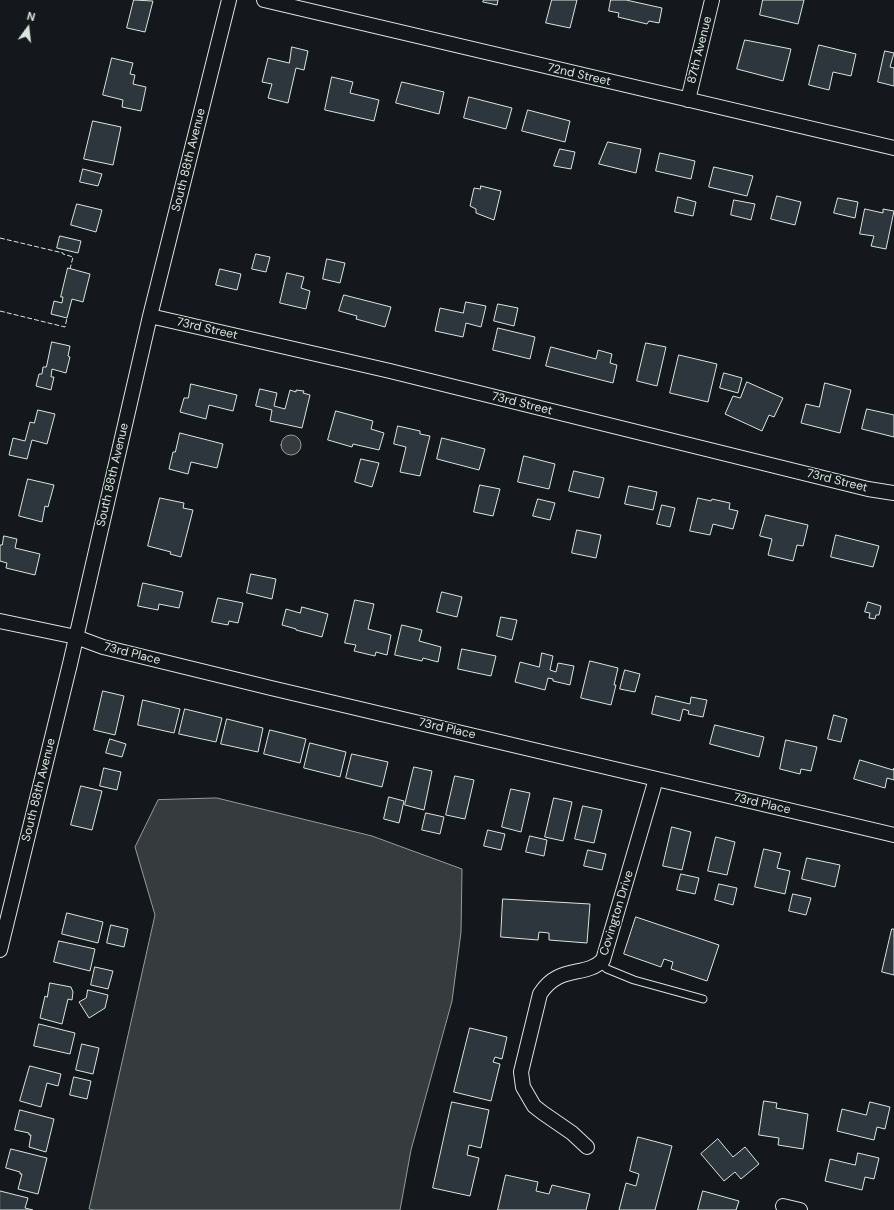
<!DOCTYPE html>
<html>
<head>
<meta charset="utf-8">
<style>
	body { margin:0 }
	#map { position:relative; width:894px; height:1210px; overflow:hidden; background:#14181c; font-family:"DM Sans",sans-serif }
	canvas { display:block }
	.north { position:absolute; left:8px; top:8px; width:40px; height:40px; -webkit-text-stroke:3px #14181c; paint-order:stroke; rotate:15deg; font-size:11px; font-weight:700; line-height:16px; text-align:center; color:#d8e6dc }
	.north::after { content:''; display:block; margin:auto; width:14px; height:18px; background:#d8e6dc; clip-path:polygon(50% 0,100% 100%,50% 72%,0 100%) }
</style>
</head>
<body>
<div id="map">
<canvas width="894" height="1210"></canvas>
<div class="north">N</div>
</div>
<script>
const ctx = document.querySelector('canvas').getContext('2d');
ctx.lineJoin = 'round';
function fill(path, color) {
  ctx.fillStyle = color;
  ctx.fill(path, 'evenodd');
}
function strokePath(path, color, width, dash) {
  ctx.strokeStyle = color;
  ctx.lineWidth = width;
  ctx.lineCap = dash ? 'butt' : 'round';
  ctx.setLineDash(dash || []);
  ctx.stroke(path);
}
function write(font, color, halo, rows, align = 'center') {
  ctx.font = font + ' "DM Sans",sans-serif';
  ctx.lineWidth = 3;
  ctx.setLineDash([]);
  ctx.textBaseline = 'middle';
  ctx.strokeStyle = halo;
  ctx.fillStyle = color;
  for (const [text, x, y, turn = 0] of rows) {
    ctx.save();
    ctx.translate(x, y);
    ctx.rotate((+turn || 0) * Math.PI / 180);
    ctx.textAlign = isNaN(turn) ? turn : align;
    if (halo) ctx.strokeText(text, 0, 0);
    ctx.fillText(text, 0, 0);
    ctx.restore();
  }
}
const water = new Path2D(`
	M281 445a10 10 0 1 1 20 0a10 10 0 1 1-20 0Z
	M217,798L372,836L462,869L461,932L452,1001L411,1150L400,1210H94L89,1209L155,915L135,847L158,800Z`);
fill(water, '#363b3e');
strokePath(water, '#939e99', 1);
const building = new Path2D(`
	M134,0L153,1L145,32L127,28Z
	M484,0H498L497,5L483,2Z
	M552,0H577L570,28L546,23Z
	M611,0H626L662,8L659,23L649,21L647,24L618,17L619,13L609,11Z
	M763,0H804L798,24L760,15Z
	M745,40L791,49L783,81L737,69Z
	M819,45L856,54L851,76L833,72L829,90L809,85Z
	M292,47L308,51L304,70L296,68L288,103L268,98L272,84L262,82L268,58L289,63Z
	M885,51L894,53L890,67L894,68V86L878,82Z
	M112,58L133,63L130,74L135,75L133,84L146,87L141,111L122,107L123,100L103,95Z
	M332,77L353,82L350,93L379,100L374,121L325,110Z
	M402,82L444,92L439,114L396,103Z
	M469,97L512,108L506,129L464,118Z
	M528,110L570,121L565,142L522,131Z
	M93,121L121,127L113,165L84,159Z
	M608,142L641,149L636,173L599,164Z
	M560,149L575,152L571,169L554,166Z
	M660,153L695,161L691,179L656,171Z
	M714,167L753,176L747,196L709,187Z
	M83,169L102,174L98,186L80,182Z
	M481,186L501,191L494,220L476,213V209L470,206L474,188L480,189Z
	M777,196L801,202L795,225L771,219Z
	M678,197L696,202L693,216L675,212Z
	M838,198L858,202L855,218L834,213Z
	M734,200L755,204L751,220L731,215Z
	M77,204L102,210L96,232L71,225Z
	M865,209L883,213V209L894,211L886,249L871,246L874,236L860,234Z
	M60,236L81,241L78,253L57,248Z
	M256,254L270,257L266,272L252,269Z
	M327,259L345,263L340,283L323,279Z
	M68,268L90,274L83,302L72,299L67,318L51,314L54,301L62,303L63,297H61Z
	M220,269L241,274L237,290L216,285Z
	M287,273L304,277L301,288L310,291L306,309L280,303Z
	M344,295L391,307L385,327L356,319L357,316L339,311Z
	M466,302L486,306L481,327L466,323L463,337L435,331L440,308L463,313Z
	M498,304L518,308L514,326L494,321Z
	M498,328L535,337L530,359L493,350Z
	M52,342L70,346L68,356L70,357L66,373L52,369L51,377H54L51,390L36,386L39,374H42L43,367H46Z
	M646,343L666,347L657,386L637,381Z
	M551,347L596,359L598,350L612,354L610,363L617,365L613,383L546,366Z
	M679,355L717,364L708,402L670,393Z
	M724,373L742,378L738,393L720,388Z
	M747,382L783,398L774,417L769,415L762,431L725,414L733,396L740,398Z
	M825,383L851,390L840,433L801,423L806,404L819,407Z
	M191,384L237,395L233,411L209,405L206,419L180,412L184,398H188Z
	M260,389L277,393L274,406L285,409L290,390L296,392V390L304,391L303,393L310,395L302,428L270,421L272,410L256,406Z
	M867,409L894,415V437L862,429Z
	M38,410L55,414L47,444L32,440L27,459L9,455L13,438L25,441L30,422L34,423Z
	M336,411L373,421L371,429L384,433L379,450L353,444L352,447L328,440Z
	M398,426L420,431V434L430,436L420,476L400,472L406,447L394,444Z
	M180,433L223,444L217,468L191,462L188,474L169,469L173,452H175Z
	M442,438L485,449L479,470L437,459Z
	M524,456L555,464L549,489L518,482Z
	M361,459L379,463L372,487L355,482Z
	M574,471L604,478L599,498L569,491Z
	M28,479L54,485L48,507L45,506L42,522L19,516Z
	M480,485L500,489L493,516L474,512Z
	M629,486L657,492L653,510L625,504Z
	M160,498L184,503L183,508L193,510L181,557L170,554L171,552L148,546Z
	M698,498L711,501L712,499L730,503L729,509L738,511L733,529L713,524L710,535L690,531Z
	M538,499L555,503L550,520L533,516Z
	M662,505L675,508L670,527L657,524Z
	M766,515L808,525L803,546L797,545L793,561L768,555L772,539L760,536Z
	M577,530L601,535L596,558L572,553Z
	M836,535L879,546L873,567L831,557Z
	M4,536L17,539L15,548L40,554L35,575L6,568L7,563L0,561V545H2Z
	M251,574L276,579L272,599L247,593Z
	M143,583L183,592L179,608L159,604L158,610L138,606Z
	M442,592L462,597L457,617L437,612Z
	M218,598L243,603L238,623L229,621L228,625L212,622Z
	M355,600L374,604L368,629L391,635L387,655L376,652L375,656L354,651L356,645L345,643Z
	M868,602L881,606L879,615H876L875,619L869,618L870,613L865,612Z
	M302,607L328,614L322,637L296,630V629L282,625L286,609L300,613Z
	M501,617L517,620L512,640L497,636Z
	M402,625L422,630L419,641L441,647L438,662L423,658L422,661L395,655Z
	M462,649L496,656L491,676L458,669Z
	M542,653L553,656L550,670L556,672L558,663L574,666L570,685L553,681V679L548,678L545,690L515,682L520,662L539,667Z
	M590,661L618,668L614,685H616L611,705L581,698Z
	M625,670L640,674L635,692L620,689Z
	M103,691L124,696L115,735L94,730Z
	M656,696L690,704L691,697L707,700L703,717L688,714L689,711L683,709L680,721L652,714Z
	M143,700L180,709L174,733L138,725Z
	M185,709L222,718L216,742L179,734Z
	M834,715L847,719L841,742L828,739Z
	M227,719L263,728L258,752L221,744Z
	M715,725L764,737L759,757L710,744Z
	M270,730L306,739L300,763L264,754Z
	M110,739L126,744L122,757L106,753Z
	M786,740L817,747L811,771L801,769L800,774L780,769Z
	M310,743L346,752L340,777L304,768Z
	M352,754L388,762L382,787L346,778Z
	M860,760L893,770L894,768V780L887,778L885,788L854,779Z
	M414,767L432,771L424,810L405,805Z
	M104,768L121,772L117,790L100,786Z
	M455,776L474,780L465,819L446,815Z
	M81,786L102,791L92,830L71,825Z
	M511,789L530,793L521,832L502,827Z
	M389,797L404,801L399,823L384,819Z
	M554,798L572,802L563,841L545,837Z
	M583,806L602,810L594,843L575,839Z
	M426,813L444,817L440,834L422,830Z
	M672,827L691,832L682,870L663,866Z
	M488,830L505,834L501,850L484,846Z
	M530,836L547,840L544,856L526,852Z
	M716,837L735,842L727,875L708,871Z
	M764,849L781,853L777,868L790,871L785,894L755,887Z
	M588,850L606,854L602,870L584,866Z
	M807,858L840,865L835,887L802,879Z
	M681,874L699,878L695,894L677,890Z
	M719,884L737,888L733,905L715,900Z
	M793,894L811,898L806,915L789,911Z
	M503,899L590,904L587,943L549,940V933L539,932L538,940L501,937Z
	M67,913L103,922L98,943L62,934Z
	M636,917L719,945L707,981L671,969L673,962L664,959L661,967L624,954Z
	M111,925L128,929L124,947L107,943Z
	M892,929H894V975L882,972Z
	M59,941L95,949L90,971L54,962Z
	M95,967L113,971L108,989L91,985Z
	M50,983L71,987L73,992L72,1000L68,999L62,1024L40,1018L45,996L47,997Z
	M88,990L108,995L105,1008L89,1018L79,1002L86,998Z
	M39,1024L75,1033L70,1054L34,1046Z
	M470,1028L507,1037L502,1059L495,1057L493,1062L500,1064L491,1101L454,1092Z
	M82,1044L99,1048L93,1074L76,1070Z
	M30,1066L61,1074L58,1086L47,1083L41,1107L20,1101Z
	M74,1077L91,1081L87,1099L70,1095Z
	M764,1101L777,1103L776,1108L808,1114L803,1149L778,1145L779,1138L759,1135Z
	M452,1102L489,1110L481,1148L469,1145L467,1155L479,1158L470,1196L433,1188Z
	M870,1102L890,1107L885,1129L877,1127L874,1140L837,1131L842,1109L866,1115Z
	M20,1110L54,1119L46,1152L29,1147L31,1135H29V1133L15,1130Z
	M638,1137L672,1146L655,1210H619L626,1183L636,1186L639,1174L630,1171Z
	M718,1139L733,1157L745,1147L759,1164L741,1179L735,1172L724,1181L701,1154Z
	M11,1149L47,1158L38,1194L18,1189L22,1174H20V1172L6,1168Z
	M858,1153L879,1158L874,1179L865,1177L862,1190L825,1181L830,1159L855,1165Z
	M506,1175L538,1182L536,1191L549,1194L552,1185L590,1194L586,1210H498Z
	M0,1191L28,1198L25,1208L33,1210H0Z
	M703,1191L739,1201L736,1210H698Z`);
fill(building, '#2c363c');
strokePath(building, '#d8e6dc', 1);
const service = new Path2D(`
	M600,963L607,969L634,980L703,999`);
const minor = new Path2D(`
	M264,0L894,148
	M688,100L712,0
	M150,316L390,371L868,489L894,493
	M0,621L76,637L103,647L271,688L894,835
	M0,950L70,664L150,316L229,0
	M587,1147L572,1133L543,1113L534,1106L523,1087L521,1072L540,994C559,964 585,978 603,960L656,779
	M783,1206L800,1210`);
strokePath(service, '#d8e6dc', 9);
strokePath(minor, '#d8e6dc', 16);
strokePath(service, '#14181c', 7);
strokePath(minor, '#14181c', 14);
strokePath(new Path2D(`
	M0,238L63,253V254L73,257L70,269
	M0,311L65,327L67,318`), '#d8e6dc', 1, [5, 2]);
write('12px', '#d8e6dc', '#14181c', [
	["87th Avenue",700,50,-76],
	["72nd Street",579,75,13],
	["South 88th Avenue",189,160,-76],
	["73rd Street",207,329,13],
	["73rd Street",522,404,14],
	["South 88th Avenue",113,475,-77],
	["73rd Street",837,481,14],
	["73rd Place",132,654,14],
	["73rd Place",447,729,13],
	["South 88th Avenue",39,790,-76],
	["73rd Place",762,804,13],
	["Covington Drive",617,913,-73]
]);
</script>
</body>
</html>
